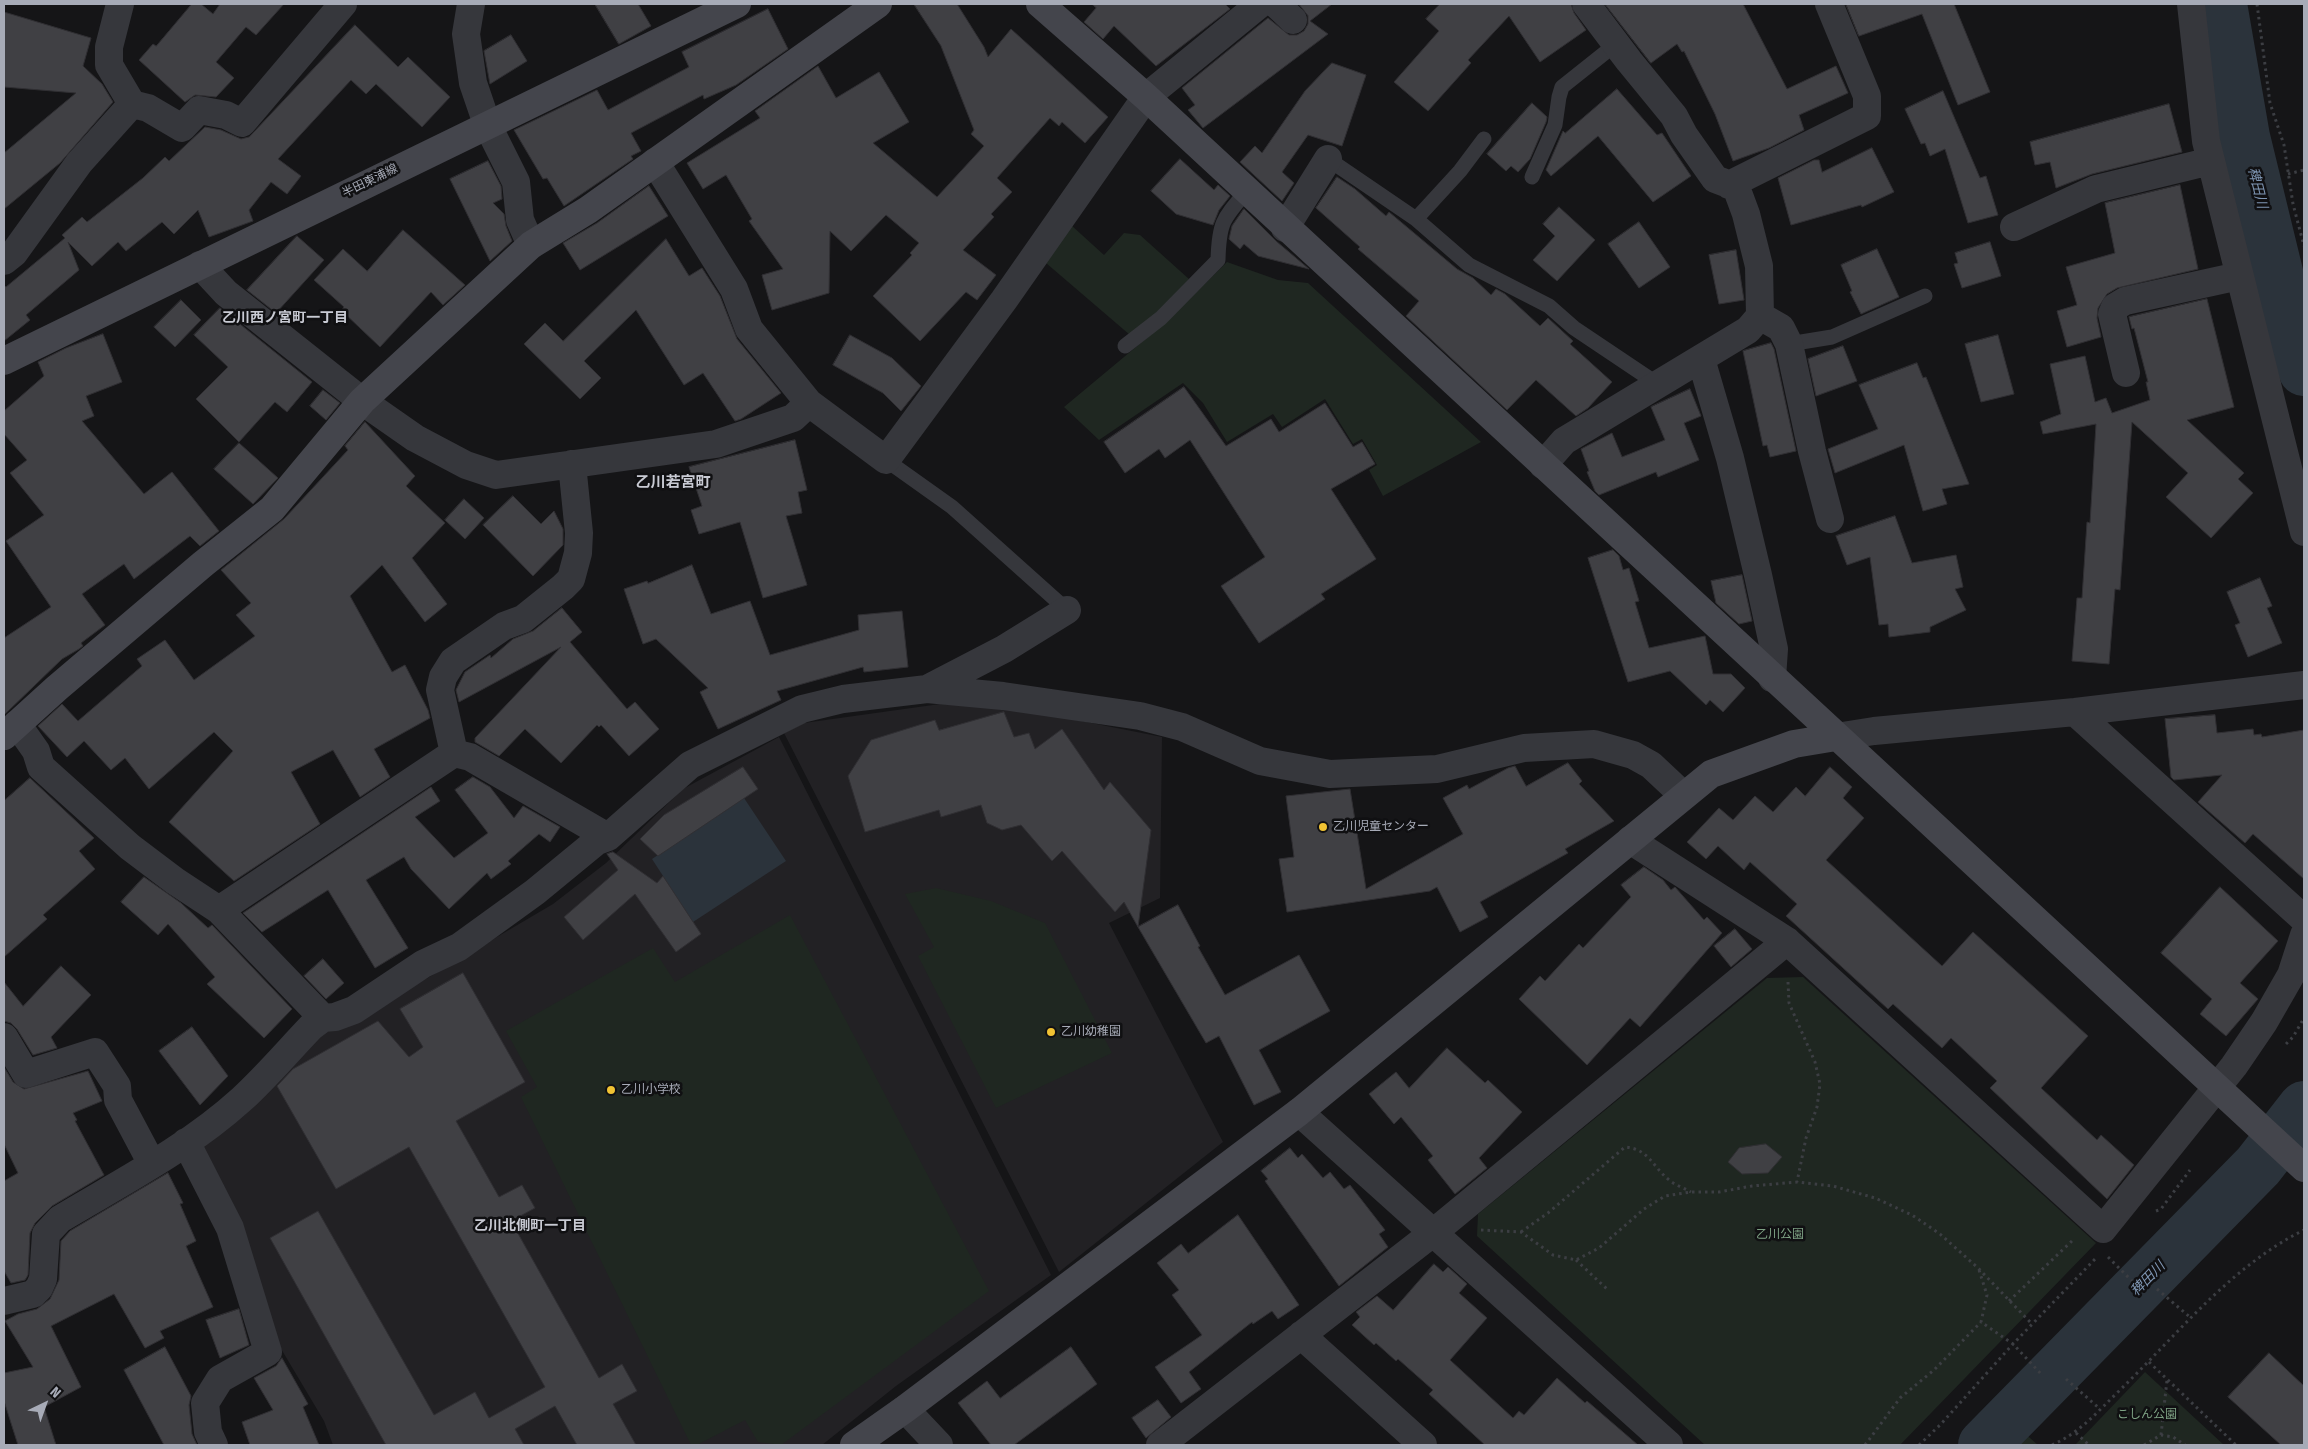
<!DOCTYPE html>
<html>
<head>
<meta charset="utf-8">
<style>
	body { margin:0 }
	#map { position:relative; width:2308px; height:1449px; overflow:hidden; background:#151517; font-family:"Fira Sans Condensed",sans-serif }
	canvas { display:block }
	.frame { position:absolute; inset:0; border:5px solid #a7abb7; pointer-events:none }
	.north { position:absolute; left:20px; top:1379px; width:50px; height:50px; -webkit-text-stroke:4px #101012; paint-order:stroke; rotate:42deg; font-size:14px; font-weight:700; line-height:20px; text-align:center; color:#a7abb7 }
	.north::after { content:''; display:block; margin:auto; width:18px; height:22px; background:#a7abb7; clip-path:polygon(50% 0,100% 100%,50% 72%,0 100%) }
</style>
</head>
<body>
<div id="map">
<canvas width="2308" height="1449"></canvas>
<div class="frame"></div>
<div class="north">N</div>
</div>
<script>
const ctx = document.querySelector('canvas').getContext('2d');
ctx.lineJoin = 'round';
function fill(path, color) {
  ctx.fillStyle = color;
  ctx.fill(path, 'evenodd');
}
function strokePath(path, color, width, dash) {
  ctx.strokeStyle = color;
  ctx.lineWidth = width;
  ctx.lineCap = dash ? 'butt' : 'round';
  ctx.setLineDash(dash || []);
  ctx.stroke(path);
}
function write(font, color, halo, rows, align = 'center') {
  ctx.font = font + ' "Fira Sans Condensed","Noto Sans JP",sans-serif';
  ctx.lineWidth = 5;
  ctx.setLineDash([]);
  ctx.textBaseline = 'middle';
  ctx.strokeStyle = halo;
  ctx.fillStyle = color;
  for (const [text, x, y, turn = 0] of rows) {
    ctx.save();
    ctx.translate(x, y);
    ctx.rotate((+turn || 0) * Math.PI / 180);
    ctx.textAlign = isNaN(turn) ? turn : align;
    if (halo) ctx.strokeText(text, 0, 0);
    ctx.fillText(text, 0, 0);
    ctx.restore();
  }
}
fill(new Path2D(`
	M940,704L1011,707L1162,737L1160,898L1109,923L1223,1142L1059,1272L784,733L804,723Z
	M779,737L1051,1275L896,1386L822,1445H333L324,1421L277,1342L199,1143L327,1028L407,990L553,904L606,863L683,789Z`), '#222124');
fill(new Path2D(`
	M1071,225L1104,255L1124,233L1140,235L1189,279L1160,310L1130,335L1046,263Z
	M1227,262L1278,280L1308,283L1481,442L1383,496L1369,470L1377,465L1362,439L1353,444L1325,399L1282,427L1273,414L1227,442L1203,403L1183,383L1099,440L1064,407L1166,322Z
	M936,888L991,901L1045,923L1112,1053L996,1108L918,956L934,947L905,894Z
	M790,915L989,1291L781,1445L758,1442L745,1420L697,1445H691L521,1097L537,1087L506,1031L653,948L675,982Z
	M1803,977L2096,1243L1900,1445H1705L1477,1236L1478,1214L1767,978Z
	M2145,1372L2224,1445H2075Z
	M2022,1431L2038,1445H2009Z`), '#1f2721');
fill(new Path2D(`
	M744,798L786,861L693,922L652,859Z`), '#2b333b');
strokePath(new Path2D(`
	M2221,4L2244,137L2281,289L2304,370
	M1984,1445L2258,1166L2304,1107`), '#2b333b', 52);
const building = new Path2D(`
	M192,4H201L213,14L220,4H284L256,35L246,27L216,62L234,78L216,97L195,95L185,102L139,60L153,44L156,46Z
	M595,4H638L651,26L619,44Z
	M914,4H957L984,47L988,57L1011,29L1108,117L1085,143L1062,122L1059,126L1050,118L997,178L1012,192L991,214L994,217L963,250L996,275L977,300L966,292L920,341L873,296L912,255L910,253L919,243L886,215L851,251L830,231L829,293L772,310L762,275L783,269L749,221L752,219L726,175L703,189L687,163L760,118L755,111L818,66L836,98L879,72L909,122L873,143L937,197L984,146L971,134L974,130L941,46Z
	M1092,4H1225L1230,9L1156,66L1114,26L1103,39L1084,22L1096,8Z
	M1299,4H1332L1310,21L1328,34L1203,128L1188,110L1195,105L1182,88L1268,18L1289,35H1297L1304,31L1308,24V16Z
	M1440,4H1571L1574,13L1586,30L1540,62L1509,16L1468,60L1471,63L1428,111L1394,82L1439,31L1426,19Z
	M1605,4H1743L1787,89L1836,66L1848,93L1799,115L1804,130L1769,148L1733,161L1715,114L1684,51L1682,52L1677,44L1651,63Z
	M1846,4H1954L1990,92L1958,105L1922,14L1859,36Z
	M768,9L788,49L736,85L704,99L703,95L631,133L641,151L631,156L633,159L564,206L547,178L543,179L514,130L597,90L608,110L689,67L682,52Z
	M4,12L91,38L83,66L102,84L113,102L60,163L4,209V153L76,93L4,87Z
	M355,25L398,67L408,57L450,97L422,127L376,84L366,94L351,80L278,159L301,176L287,194L271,182L249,210L253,221L209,237L198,210L174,234L162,222L126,251L118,242L92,266L68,242L79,270L26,315L30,320L4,341V285L6,287L65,238L62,235L82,217L87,222L143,178L165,157L169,161L205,127L221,130L241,139L249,137Z
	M511,35L527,61L490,84L484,51Z
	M1332,63L1366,75L1342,146L1308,135L1282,172L1294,183L1282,201L1240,162L1255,146L1262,153L1305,91Z
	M1617,89L1657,135L1662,133L1691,176L1653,202L1598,136L1551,176L1546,170L1563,131L1565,133Z
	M1943,91L1980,178L1986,176L1998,215L1968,223L1945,149L1930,156L1925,143L1921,144L1905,109Z
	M1532,103L1547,117L1546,122L1530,159L1518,172L1511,166L1506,171L1487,154Z
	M2169,104L2182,152L2092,174L2056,188L2050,162L2035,165L2030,142Z
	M1872,148L1894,192L1862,207L1861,205L1791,225L1778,178L1814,160H1819L1822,172Z
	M1180,159L1214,190L1218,185L1230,196L1219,210L1213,225L1176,214L1151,191Z
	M488,161L501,186L502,199L493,203L504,214L506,226L512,241L490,261L450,179Z
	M1337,177L1355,189L1386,216L1389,212L1457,269L1473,278L1491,295L1496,289L1505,294L1540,326L1548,318L1573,341L1570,344L1612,382L1588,408L1576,416L1536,380L1507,410L1406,316L1419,301L1358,249L1360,247L1316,208Z
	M2180,185L2198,269L2117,288L2107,294L2098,308L2097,318L2101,337L2067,347L2057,311L2077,305L2066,267L2115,253L2105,203Z
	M649,186L668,216L580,270L563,243L597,223Z
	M1559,207L1595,240L1557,281L1533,260L1555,236L1543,224Z
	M1244,209L1276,241L1309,269L1258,256L1244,244L1240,249L1229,239L1232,226Z
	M1639,222L1670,267L1639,288L1608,244Z
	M403,230L465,285L443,305L431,292L380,347L341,310L344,307L314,280L343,249L367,271Z
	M297,236L324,260L276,313L247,290Z
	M666,239L689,276L702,268L720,296L737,339L781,393L741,419L735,421L703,373L684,385L636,310L584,361L601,378L580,399L524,344L545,323L563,341Z
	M1990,242L2001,276L1962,288L1954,264L1958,263L1955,253Z
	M1877,249L1899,297L1861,314L1850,292L1852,291L1841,265Z
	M1736,250L1744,300L1719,304L1709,255Z
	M2207,299L2234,407L2187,420L2244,473L2238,479L2253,493L2211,538L2166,497L2188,473L2132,422L2120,590L2115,589L2109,664L2072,661L2077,598H2082L2087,522L2090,523L2096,424L2043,434L2040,422L2061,414L2050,364L2085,356L2095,402L2106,398L2112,413L2150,400L2146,382H2148L2134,328L2132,329L2129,317Z
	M181,300L201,320L175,347L154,327Z
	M220,308L312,382L287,412L275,402L239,442L196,399L228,367L194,335Z
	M103,334L122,382L86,396L94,416L82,421L144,494L172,472L219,531L200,546L190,536L134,579L124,564L82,594L105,625L81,643L83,646L79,649L62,659L4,715V638L51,607L6,541L44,515L10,473L27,460L4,434V411L44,376L38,362L66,348Z
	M850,335L892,358L921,386L901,411L883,393L833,365Z
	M1998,335L2014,394L1981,402L1965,344Z
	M1771,343L1774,349L1796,451L1770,457L1767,445L1763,446L1743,351Z
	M1843,346L1857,381L1816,396L1808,359Z
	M1917,363L1923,378L1926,377L1969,484L1942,489L1947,504L1923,511L1904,445L1835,473L1828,449L1878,429L1859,385Z
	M1184,387L1226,446L1271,419L1279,432L1325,403L1353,447L1362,442L1375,464L1331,489L1376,559L1321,594L1325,599L1259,643L1221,586L1265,557L1190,440L1165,458L1159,449L1125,473L1104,442Z
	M1690,389L1701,416L1684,423L1699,460L1658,477L1656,472L1599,495L1595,491L1587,472L1589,471L1581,449L1612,433L1622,457L1665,440L1651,407Z
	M323,390L340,403L326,420L310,406Z
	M365,422L415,476L406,486L445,523L412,558L447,604L425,622L382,565L350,596L392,672L405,665L428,710L430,718L374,749L390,777L360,797L333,750L291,772L320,824L234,881L169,822L233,751L214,732L149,789L125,758L111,770L84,741L67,757L38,726L62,704L78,721L142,666L137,659L165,640L194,680L255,636L236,615L251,603L221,570L284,519L348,450L345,446Z
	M795,440L807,490L798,492L802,513L786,516L807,585L763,598L740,522L699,534L691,510L702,506L689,467Z
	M239,443L278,478L253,504L214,469Z
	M513,496L541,524L554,511L563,529V545L533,576L483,525Z
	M464,499L484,518L465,539L445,520Z
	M1895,516L1912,563L1956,555L1963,587L1955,589L1966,610L1930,627V632L1889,637L1888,624L1879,625L1870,557L1847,565L1836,536Z
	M1613,550L1619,556L1623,570L1629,568L1639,601L1635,602L1649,648L1705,636L1713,674H1731L1745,688L1723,712L1710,700L1706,705L1670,671L1628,682L1588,558Z
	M692,565L711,614L750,601L770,655L859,630L858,615L902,611L908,667L864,672L863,667L777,691L781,700L718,729L700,692L708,688L656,639L643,644L624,589L647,581L648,583Z
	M1742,575L1752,621L1739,624L1716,603L1711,581Z
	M2260,578L2272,606L2267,608L2282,643L2248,657L2235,625L2240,623L2227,592Z
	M562,608L582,632L570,642L627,709L635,702L659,729L629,756L601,725L599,727L597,725L561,763L525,729L499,756L475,742V738L561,647L459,702L456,690L465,672L490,655L491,658L513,639L533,631Z
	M1004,712L1014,737L1029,733L1035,749L1062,729L1104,790L1110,782L1151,830L1138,927L1124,902L1115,912L1062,851L1052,861L1021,825L1002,830L987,823L981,805L941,817L939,810L865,832L848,776L871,740L935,720L939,730Z
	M2215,715L2217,733L2253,729L2254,735L2261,734L2262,737L2304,730V879L2253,834L2245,843L2198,802L2222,775L2174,780L2171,777L2165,719Z
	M1568,763L1582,781L1579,784L1614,821L1565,849L1568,853L1480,902L1488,917L1460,932L1437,887L1430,891L1287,912L1279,859L1294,857L1286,796L1350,789L1366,889L1463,834L1443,798L1467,785L1469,789L1508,768L1515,766L1526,786Z
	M743,767L758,789L658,856L640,839L664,815Z
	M1830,767L1852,787L1843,798L1864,818L1826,860L1942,966L1973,932L2088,1036L2041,1088L2097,1140L2101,1135L2134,1165L2107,1199L1990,1088L1997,1081L1951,1038L1942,1048L1893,1004L1888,1009L1786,916L1797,904L1750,862L1744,870L1718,846L1706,859L1687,842L1719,808L1733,820L1755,796L1773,812L1796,787L1805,796Z
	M473,777L490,787L514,818L523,806L560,827L550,842L539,834L508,861L511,864L491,879L487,873L449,909L411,869L404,857L366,880L408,948L375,968L328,890L262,932L243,913L431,787L440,801L415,817L454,858L488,833L455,790Z
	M30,778L94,838L79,851L95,869L43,915L47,919L4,957V801Z
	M613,852L657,883L663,876L701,934L676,952L635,894L583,940L564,917L618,870L607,854Z
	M1644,867L1663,880L1671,890L1675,887L1704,920L1707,917L1722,933L1640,1027L1630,1018L1587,1065L1519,999L1540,976L1545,981L1579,944L1583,948L1631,897L1621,885Z
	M144,877L181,903L208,928L212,925L292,1009L264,1038L207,984L215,977L168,924L158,935L121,902Z
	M2220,887L2278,941L2240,983L2258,999L2226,1036L2200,1014L2212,999L2161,953Z
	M1178,905L1200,946L1198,947L1225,995L1299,955L1330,1011L1259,1050L1281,1092L1254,1105L1219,1036L1206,1043L1138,927Z
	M1735,929L1752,949L1731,967L1714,946Z
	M323,959L344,983L326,999L304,976Z
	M61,966L91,995L51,1037L57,1048L33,1055L17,1029L11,1023L4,1021V982L23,1006Z
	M463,973L525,1082L456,1121L499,1197L522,1185L535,1208L511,1221L599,1378L622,1364L637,1391L613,1404L636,1445H577L555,1406L515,1429L524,1445H386L270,1238L318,1211L434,1415L475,1392L489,1418L545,1387L409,1147L336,1189L277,1086L293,1069L378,1021L409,1057L423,1047L400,1009Z
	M192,1027L228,1076L200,1105L159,1051Z
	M1447,1048L1485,1083L1488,1080L1522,1112L1479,1158L1487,1168L1455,1194L1428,1160L1433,1156L1401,1117L1394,1124L1369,1094L1396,1072L1409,1088Z
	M4,1067L13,1082L24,1089L88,1071L102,1101L73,1113L77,1120L75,1121L104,1175L52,1206L35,1223L30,1233L28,1275L25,1280L11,1283L4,1271V1181L18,1173L4,1144Z
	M1766,1144L1782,1157L1768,1173L1742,1174L1728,1162L1739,1148Z
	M1290,1148L1298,1158L1302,1154L1323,1178L1330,1172L1344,1189L1350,1185L1385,1230L1379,1234L1388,1247L1339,1286L1265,1181L1268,1179L1261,1171Z
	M168,1173L183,1203L180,1204L196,1241L186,1246L213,1307L160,1331L164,1338L145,1348L114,1294L51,1326L81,1387L44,1407L56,1445H18L4,1401V1373L33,1367L5,1321L18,1314L37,1309L50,1299L59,1280L61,1241L70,1231Z
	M1238,1215L1299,1305L1278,1319L1272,1311L1253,1324L1252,1322L1189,1372L1201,1389L1181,1403L1155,1367L1202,1335L1172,1295L1179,1290L1157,1263L1181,1244L1188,1253Z
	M1434,1264L1443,1272L1448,1267L1467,1284L1459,1293L1487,1318L1450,1360L1513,1418L1519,1411L1524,1415L1557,1378L1585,1403L1587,1401L1638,1445H1485L1429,1394L1433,1390L1398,1359L1396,1361L1376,1343L1374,1345L1352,1325L1360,1317L1356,1312L1377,1296L1393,1310Z
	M239,1309L249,1345L220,1358L206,1320Z
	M165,1347L191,1396L189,1405L192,1434L197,1445H164L124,1370Z
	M1071,1347L1097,1384L1014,1445H991L958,1403L987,1381L1000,1398Z
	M2269,1353L2304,1386V1445H2281L2228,1397Z
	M282,1358L308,1404L303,1407L319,1445H250L242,1422L273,1410L254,1378L276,1366Z
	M1158,1400L1171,1417L1146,1438L1132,1418Z`);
fill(building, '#404044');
strokePath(building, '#302f33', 1);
strokePath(new Path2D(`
	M2257,4L2270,103L2284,145L2293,204L2304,246
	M2288,174L2304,170
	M1788,982L1789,1003L1815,1062L1820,1084L1817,1107L1806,1138L1797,1182
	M2286,1044L2293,1037L2304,1018
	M2156,1211L2161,1209L2190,1170
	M1481,1230L1521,1232L1553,1255L1576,1260L1599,1248L1644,1209L1665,1196L1691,1192H1719L1752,1186L1797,1182L1833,1186L1875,1198L1912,1215L1940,1234L1978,1268L2032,1324
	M1521,1232L1548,1213L1625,1147C1649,1149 1652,1166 1669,1180C1675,1185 1684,1188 1691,1192
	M2108,1257L2132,1281
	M1576,1260L1608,1290
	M1979,1270L1987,1295L1981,1322L2013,1344L2043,1376
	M2157,1289L2191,1318
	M2009,1301L2073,1240
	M2149,1362L2236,1445
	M2066,1379L2100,1409
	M2076,1433L2089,1445
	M2161,1435L2167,1380
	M1865,1445L1900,1398L1934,1370L1981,1322
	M1919,1445L1941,1424L2013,1344L2097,1257
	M2052,1445C2081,1432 2097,1412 2120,1390C2178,1334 2231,1266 2304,1230
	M2144,1445L2161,1435L2173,1437L2185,1445`), '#3c3e43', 3, [2.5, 4]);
strokePath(new Path2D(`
	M1328,159L1416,219L1469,265L1549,306L1574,328L1659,385
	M1532,177L1555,125L1559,97L1562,87L1616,44
	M1416,219L1460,171L1484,139
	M1789,344L1832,337L1925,296
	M1125,346L1161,318L1218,260C1219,222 1223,219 1247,191
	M886,460L952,507L1067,610`), '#36373c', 15);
strokePath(new Path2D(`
	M471,4L466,34L473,83L487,124L516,182L520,220L531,245
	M1276,4L1293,20
	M2191,4L2206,141L2304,532
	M132,104L148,108L182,128L199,110L226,115L242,123L343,4
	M655,162L734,289L749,329L809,403L886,460L1004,300L1146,97L1260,4
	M1729,185L1867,116V96L1829,4
	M2014,227L2096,189L2211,161
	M1285,228L1328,159
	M4,261L14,253L79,163L132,104L109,65V47L120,4
	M200,265L226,293L362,401L415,438L466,465L496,475L716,444L793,418L809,403
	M1760,316L1781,328L1789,344L1812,451L1830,519
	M1701,359L1730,458L1758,575L1774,649L1772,678
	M2126,373L2112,314L2115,307L2125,301L2239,276
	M1543,465L1564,441L1748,330L1760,316L1759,266L1746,214L1736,187L1715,179L1684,135L1674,116L1629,61L1586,4
	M927,689L1004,649L1067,610
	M2075,712L2304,919
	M17,724L36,751L41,767L130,847L175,881L219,910L323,1018
	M1836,737L1874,731L2075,712L2304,685
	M454,753L440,690L443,677L453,661L504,626L523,619L563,587L571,579L578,553L579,533L572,464
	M1630,840L1787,941L2103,1229L2234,1066L2264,1022L2291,975L2304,935
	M219,910L454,753L470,757L608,837
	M4,1037L26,1074L95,1052L117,1086L118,1100L152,1164
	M1299,1112L1669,1445
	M186,1142L230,1228L268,1352L220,1379L205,1403L208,1432L214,1445
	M4,1301L33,1294L39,1288L43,1279L46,1234L60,1219C122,1182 188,1148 242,1099C266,1077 288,1051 311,1027L323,1018L335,1017L354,1010L423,964L459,947L535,892L597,841L608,837L690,765L802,709L843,699L927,689L1003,696L1140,716L1182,727L1260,761L1330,774L1437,769L1524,748L1594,744L1633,755L1651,765L1683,795
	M1301,1335L1423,1445
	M905,1409L939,1445
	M1160,1445L1434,1232L1787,941`), '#36373c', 28);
strokePath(new Path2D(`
	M1040,4L1146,97L2304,1168
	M4,361L737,4
	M4,736L57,688L203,564L272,509L362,401L531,245L588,210L878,4
	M854,1445L905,1409L1299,1112L1711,774L1794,744L1836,737`), '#44454c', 28);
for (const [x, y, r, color] of [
	[1323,827,5,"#f1c333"],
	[1051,1032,5,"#f1c333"],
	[611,1090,5,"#f1c333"]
]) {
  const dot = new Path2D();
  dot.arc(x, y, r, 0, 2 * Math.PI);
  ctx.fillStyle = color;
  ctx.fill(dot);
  strokePath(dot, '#101012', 2);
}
write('12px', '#a7abb7', '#101012', [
	["半田東浦線",370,181,-26]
]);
write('12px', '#a7abb7', '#101012', [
	["乙川児童センター",1333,827],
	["乙川幼稚園",1061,1032],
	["乙川小学校",621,1090]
], 'left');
write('12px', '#7ea284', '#101012', [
	["乙川公園",1780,1235],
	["こしん公園",2147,1415]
]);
write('italic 14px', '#7e95b2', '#101012', [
	["稗田川",2257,188,76],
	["稗田川",2148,1279,-46]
]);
write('bold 14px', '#c8cad3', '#101012', [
	["乙川西ノ宮町一丁目",285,318],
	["乙川北側町一丁目",530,1226]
]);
write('bold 15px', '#c8cad3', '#101012', [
	["乙川若宮町",673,483]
]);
</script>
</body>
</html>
